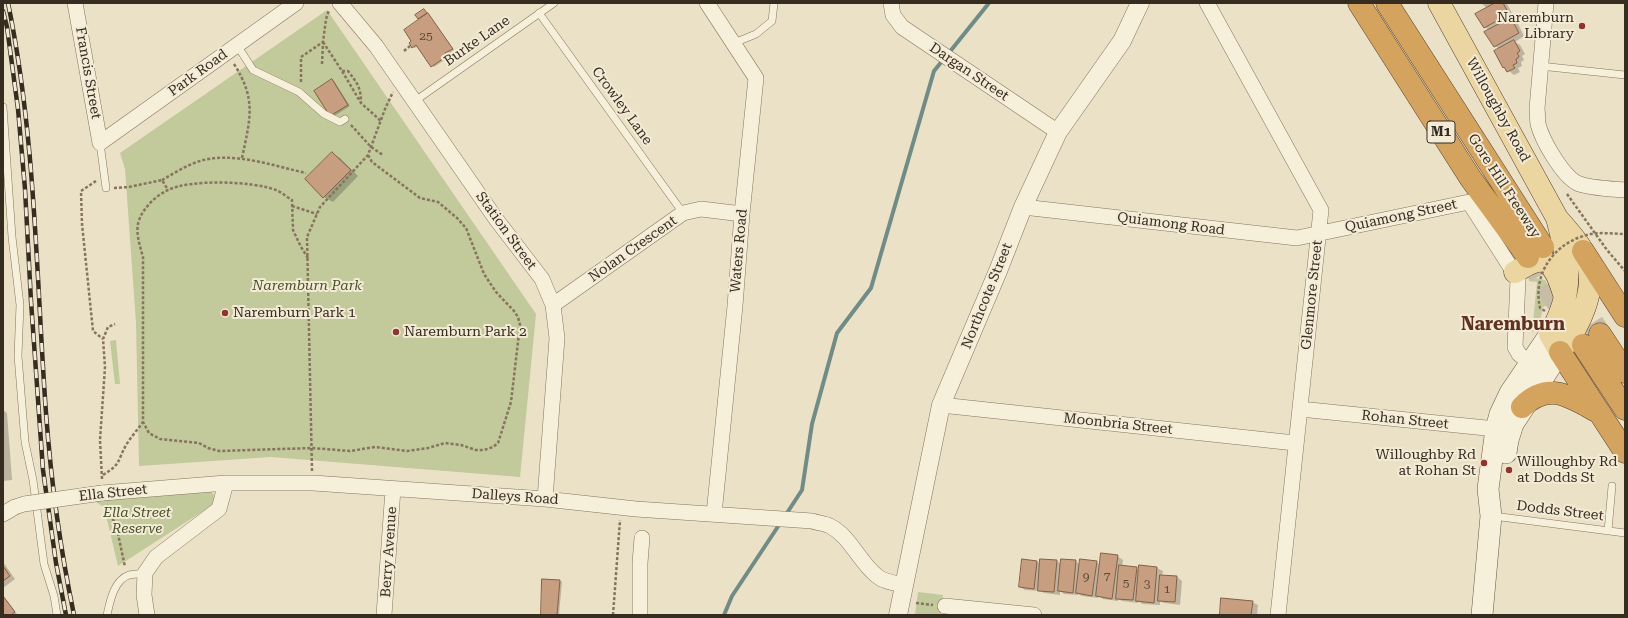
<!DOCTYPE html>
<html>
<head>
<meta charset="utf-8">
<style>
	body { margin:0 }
	#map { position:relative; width:1628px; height:618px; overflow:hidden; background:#ebe1c7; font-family:"Roboto Serif",serif }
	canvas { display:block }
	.frame { position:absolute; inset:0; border:4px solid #372c20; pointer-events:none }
</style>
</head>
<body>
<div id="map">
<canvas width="1628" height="618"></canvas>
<div class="frame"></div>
</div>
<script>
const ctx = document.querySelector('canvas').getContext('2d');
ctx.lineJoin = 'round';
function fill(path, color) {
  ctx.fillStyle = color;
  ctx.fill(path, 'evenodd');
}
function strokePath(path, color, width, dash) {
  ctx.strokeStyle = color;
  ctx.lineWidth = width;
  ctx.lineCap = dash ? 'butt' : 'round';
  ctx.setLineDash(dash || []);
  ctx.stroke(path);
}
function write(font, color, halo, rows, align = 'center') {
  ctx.font = font + ' "Roboto Serif",serif';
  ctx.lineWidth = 4;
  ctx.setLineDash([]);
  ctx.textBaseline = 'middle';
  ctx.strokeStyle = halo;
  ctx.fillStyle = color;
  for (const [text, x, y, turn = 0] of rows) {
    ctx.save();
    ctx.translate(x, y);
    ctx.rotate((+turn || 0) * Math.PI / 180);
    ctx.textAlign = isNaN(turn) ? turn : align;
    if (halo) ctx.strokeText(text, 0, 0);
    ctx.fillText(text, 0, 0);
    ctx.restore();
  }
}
fill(new Path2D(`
	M327,10L536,314L520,477L271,457L139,466L136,323L125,169L120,153Z
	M1535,278L1545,280L1549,288L1548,305L1543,307L1540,321L1532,333L1537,282L1529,281V279Z
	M116,340L120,384H115L110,341Z
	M210,490L214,495V502L211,506L118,566L104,507L89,498Z
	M918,592L943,595L941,615H915Z`), '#c2c99b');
fill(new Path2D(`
	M1481,3L1507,4L1514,17L1511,19L1517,22L1524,36L1515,42L1520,45L1525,54L1522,56L1524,60L1521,62L1522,66L1518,68L1520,72L1514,75L1504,67L1500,49L1495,46L1490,30L1484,27L1487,8Z
	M424,10L454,50L447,55L449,57L434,67L418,46L415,48L412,47L420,19L419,18Z
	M332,80L334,81L350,106L333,117L331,116Z
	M332,153L340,158L358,176L333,202L324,197L306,179Z
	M3,338L4,361H3Z
	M3,391L4,410H3Z
	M3,410L7,413L12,480L3,481Z
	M1117,556L1123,560L1122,567L1136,568L1140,570V566L1157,568L1163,571L1162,576L1177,577L1182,581L1180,605L1164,603L1160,601V605L1142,604L1139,601L1138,603L1122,601L1118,599V601L1103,599L1098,596V598L1082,596L1078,594V595L1064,594L1060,591V595L1044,593L1039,590V591L1025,590L1020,587L1037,562L1041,564L1057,561L1061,564L1075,561L1080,564L1096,562L1101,565Z
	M3,562L15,579L3,588Z
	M560,581L562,582L559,615H542Z
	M3,595L17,614L15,615H3Z
	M1252,602L1258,605L1257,615H1221Z`), '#0003');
strokePath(new Path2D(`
	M948,54L989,3
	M785,516L802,490L812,424L837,333L871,288L934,71L943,60
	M724,615L732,596L781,522`), '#6f8d86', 4);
const building = new Path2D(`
	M1495,3H1503L1509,14L1484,28L1475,14Z
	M424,9L427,13L418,19L415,15Z
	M428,13L453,49L445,53L447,56L431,67L416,45L412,48L409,43L411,41L404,30Z
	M1511,18L1519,33L1494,47L1484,32Z
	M1514,40L1520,51L1517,53L1519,56L1518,58L1516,59L1517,63L1513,65L1515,68L1507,72L1504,67L1503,68L1494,51Z
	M332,79L348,105L330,116L314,91Z
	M332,152L351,170L323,198L305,179Z
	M1101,553L1118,555L1112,599L1096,596Z
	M1022,559L1037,561L1034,589L1019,587Z
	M1040,559L1057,560L1054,592L1038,591Z
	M1061,559L1076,560L1073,593L1058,591Z
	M1080,559L1097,561L1092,596L1076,593Z
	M1119,565L1137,567L1133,600L1116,599Z
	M1139,565L1157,567L1154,603L1136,601Z
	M3,566L10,576L3,581Z
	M1160,575L1177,576L1175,602L1158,601Z
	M542,579L560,580L557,615H541Z
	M3,596L15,612L11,615H3Z
	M1221,598L1253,601L1251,615H1220Z`);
fill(building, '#c79f80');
strokePath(building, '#835f45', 1);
strokePath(new Path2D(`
	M1528,257L1570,323
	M1575,295L1600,334`), '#c7bda6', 22, [22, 11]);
const service = new Path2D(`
	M539,13L683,213
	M734,43L756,34L772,21L774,3
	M237,45L253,70L299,92L324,114L340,122L345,119
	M1540,66L1625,75
	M415,101L554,3
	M3,107L12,237L20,305L18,356L25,442L33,480L44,564L54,596L57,615
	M100,143L106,188
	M1493,516L1625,533
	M1608,531L1612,486
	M107,615C110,601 114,580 129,575C134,574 140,574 145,573`);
const minor = new Path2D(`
	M75,3L100,143L296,3
	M340,3L376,46L496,219L542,279L553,305L557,338L545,499
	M707,3L756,78L742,214L735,306L714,514
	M891,3L893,15L902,27L1058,132
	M1207,3L1321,210L1278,615
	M1546,3L1537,109C1538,114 1537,120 1538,124C1542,140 1562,175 1577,183C1587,188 1613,189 1625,190
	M1023,207L1297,238L1469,202L1518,279L1515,347L1519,354L1530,363
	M553,305L683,213L701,209L742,214
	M941,405L1295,443
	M1300,409L1496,429
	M102,493L226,483H313L545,499L636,509L812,521C817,523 825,523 830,526C851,537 859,562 877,576C884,582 895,583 904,585
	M3,514L15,507
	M945,606L1034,615
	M147,615L144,595L145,573L156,557L219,509L226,483
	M384,615L393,489
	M640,615V563L642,538`);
const tertiary = new Path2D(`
	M898,615L941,405L998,271L1023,207L1058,132L1122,41L1140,3`);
const secondary = new Path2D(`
	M1506,453L1508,440L1513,424L1560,352
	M1482,615L1491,516L1488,489L1496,429L1500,414L1510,393L1550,334`);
const primary = new Path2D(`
	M1439,3L1557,218C1567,230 1580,243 1586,258C1599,289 1578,328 1560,352L1550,334C1575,290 1569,264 1557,218
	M1515,272C1521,269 1527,264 1534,262C1553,255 1560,282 1564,294`);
const motorway = new Path2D(`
	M1359,3L1471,179L1528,257
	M1387,3L1543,247
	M1583,251L1625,316
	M1600,334L1625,372
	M1583,345L1625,409
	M1560,352L1625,452
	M1522,407C1548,381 1569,396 1596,411`);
strokePath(service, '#86745e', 8);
strokePath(minor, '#86745e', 16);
strokePath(tertiary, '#86745e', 19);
strokePath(secondary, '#675541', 22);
strokePath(primary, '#544231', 23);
strokePath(motorway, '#544231', 23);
strokePath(new Path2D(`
	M323,42L342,71L361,103L381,121
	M404,51L410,46
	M234,64C257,100 250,119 242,158
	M322,64L323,43
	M342,71H348C357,83 361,87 361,103
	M301,82V57L323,42L326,19L329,10
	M351,125L371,147L383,155
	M162,180C173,174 185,166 197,162C230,150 274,166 306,173
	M96,181L81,191L82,224L93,331L103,339
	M114,188L129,187L162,180L168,190
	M1567,194L1607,250L1625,271
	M292,206L317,214
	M308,258L301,247L293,230L292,200C287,197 281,192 276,190C253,181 190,179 168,190C155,196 141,210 138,224C136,235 140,246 143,257V422L149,433L160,439L199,443L208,448L219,451L312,448L350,451L375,447L407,451L428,448L445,443L461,445L476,450H484L493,447L498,443L511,402L520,325L518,317L514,311L496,292L484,274L466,228L457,218L438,202L420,198L372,162L368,155
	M312,471L307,237L320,207L368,155L385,109L393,92
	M103,475C121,464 117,462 126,445C131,437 138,429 143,422
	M102,479L100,440L105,367L103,339L108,327L115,324
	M107,505L117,529L125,567
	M916,603L933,605
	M613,615L620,520`), '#86745e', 2.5, [3, 2]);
strokePath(service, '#f6efda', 7);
strokePath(minor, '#f6efda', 15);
strokePath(tertiary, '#f6efda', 18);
strokePath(secondary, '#f6efda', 21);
strokePath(primary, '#ebd6a2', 22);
strokePath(motorway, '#d4a35e', 22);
const rail = new Path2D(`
	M8,3C36,138 36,276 46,413C51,481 60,548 74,615
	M3,11L7,27L18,109L25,189L31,301L43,470L56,563L66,615`);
strokePath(rail, '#372c20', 4.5);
strokePath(rail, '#f3ebd6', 3, [9]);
const minorBridge = new Path2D(`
	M15,507L24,504L102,493`);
strokePath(minorBridge, '#86745e', 16, []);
strokePath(new Path2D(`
	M1545,311L1540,308C1532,272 1556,241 1591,234C1602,232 1614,234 1625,234`), '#86745e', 2.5, [3, 2]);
strokePath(minorBridge, '#f6efda', 15);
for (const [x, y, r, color] of [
	[1582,26,4,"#903432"],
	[225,313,4,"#903432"],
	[396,332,4,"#903432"],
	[1484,463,4,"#903432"],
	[1509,470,4,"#903432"]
]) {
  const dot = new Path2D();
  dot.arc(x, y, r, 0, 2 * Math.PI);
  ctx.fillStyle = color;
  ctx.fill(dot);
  strokePath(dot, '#f3ebd6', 1.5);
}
write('12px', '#5b4938', null, [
	["25",426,36],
	["7",1107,576],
	["9",1086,577],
	["5",1126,583],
	["3",1147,584],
	["1",1167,589]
]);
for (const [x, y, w] of [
	[1441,132,28]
]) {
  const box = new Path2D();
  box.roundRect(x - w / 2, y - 11, w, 22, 3);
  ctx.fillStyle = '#f3ebd6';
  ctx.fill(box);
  strokePath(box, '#372c20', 1);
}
write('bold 13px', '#372c20', null, [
	["M1",1441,132]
]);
write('14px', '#372c20', '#f3ebd6', [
	["Naremburn",1574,18,"right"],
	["Library",1574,34,"right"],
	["Naremburn Park 1",233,313],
	["Naremburn Park 2",404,332],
	["Willoughby Rd",1476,455,"right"],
	["at Rohan St",1476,471,"right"],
	["Willoughby Rd",1517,462],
	["at Dodds St",1517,478]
], 'left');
write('14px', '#372c20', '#f3ebd6', [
	["Burke Lane",477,41,-35],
	["Dargan Street",969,72,34],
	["Francis Street",88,73,80],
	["Park Road",198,73,-36],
	["Crowley Lane",622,106,54],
	["Willoughby Road",1498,110,61],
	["Gore Hill Freeway",1504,186,57],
	["Quiamong Street",1401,216,-12],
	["Quiamong Road",1171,224,7],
	["Station Street",506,231,54],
	["Nolan Crescent",633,249,-35],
	["Waters Road",739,251,-85],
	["Glenmore Street",1312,295,-84],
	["Northcote Street",987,296,-68],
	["Rohan Street",1405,420,6],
	["Moonbria Street",1118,424,6],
	["Ella Street",113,493,-6],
	["Dalleys Road",515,497,4],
	["Dodds Street",1560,511,7],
	["Berry Avenue",389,552,-86]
]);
write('italic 14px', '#465228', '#f3ebd6', [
	["Naremburn Park",307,286],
	["Ella Street",137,513],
	["Reserve",137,529]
]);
write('bold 18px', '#603123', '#f3ebd6', [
	["Naremburn",1513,325]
]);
</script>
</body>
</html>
